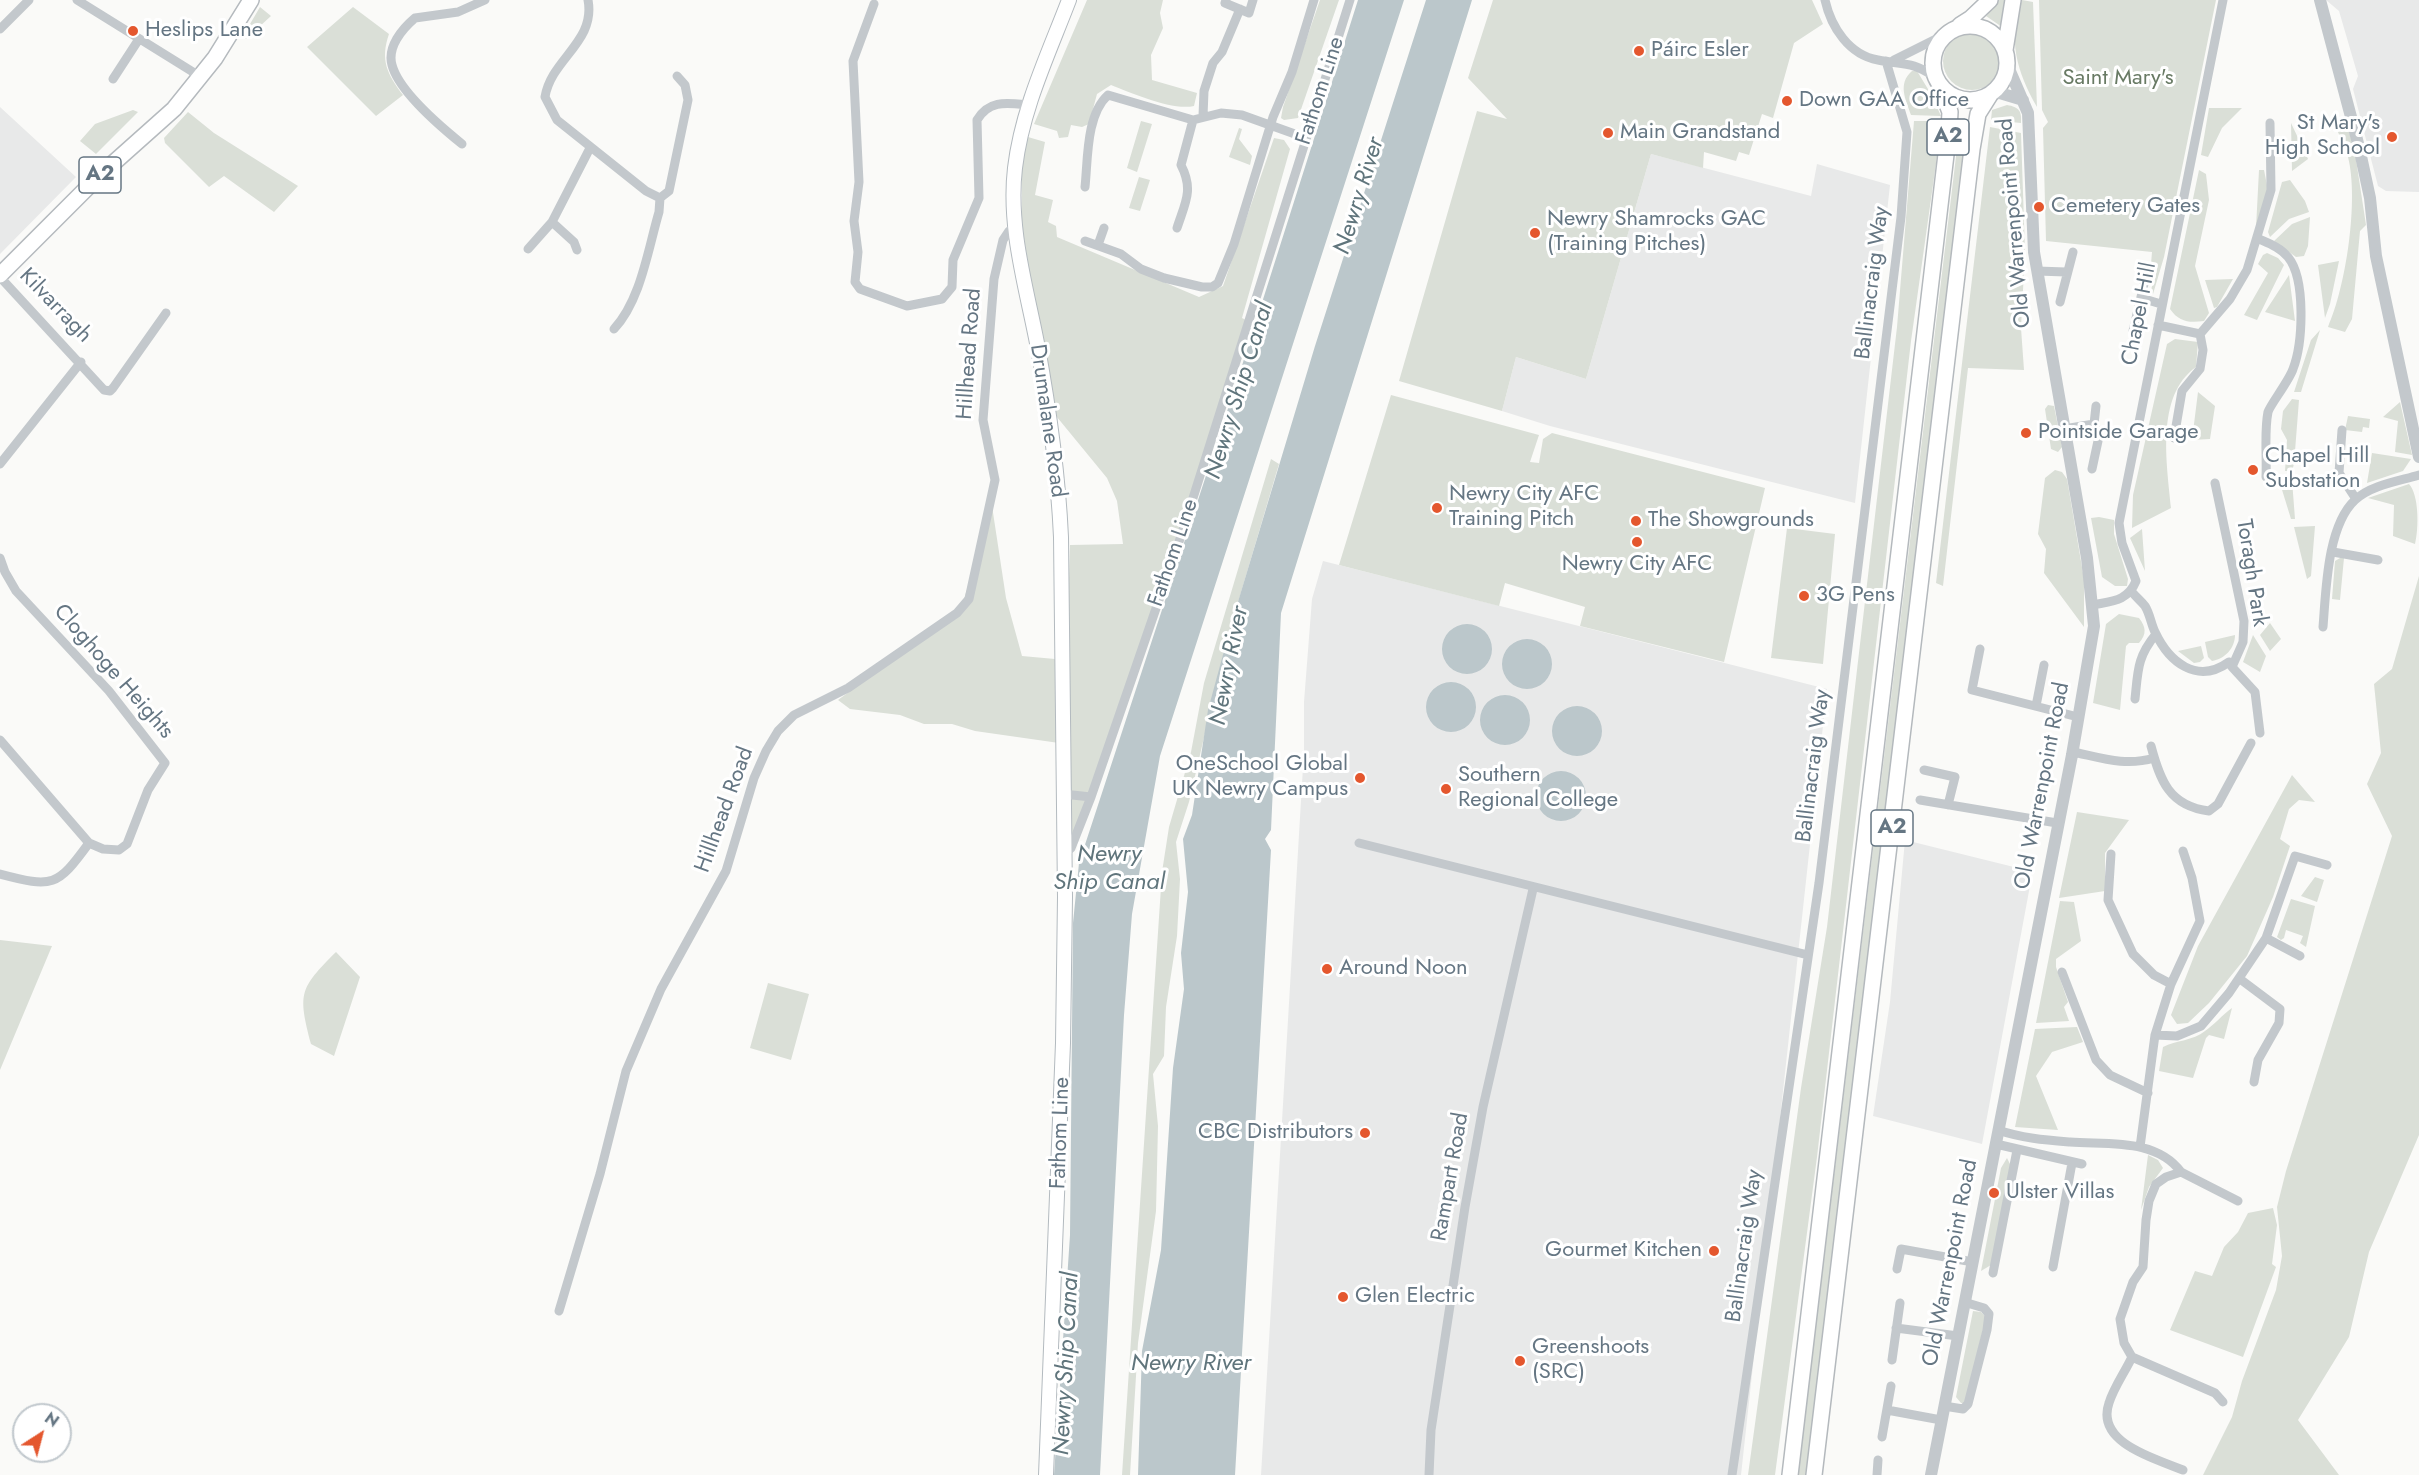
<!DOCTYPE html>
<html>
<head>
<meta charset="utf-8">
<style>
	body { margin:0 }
	#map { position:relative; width:2419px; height:1475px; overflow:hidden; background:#fafaf8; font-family:Jost,sans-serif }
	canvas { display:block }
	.north { position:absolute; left:12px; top:1403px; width:60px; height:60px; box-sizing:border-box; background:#fff; border:2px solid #c1c8cd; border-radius:50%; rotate:36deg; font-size:16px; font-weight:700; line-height:24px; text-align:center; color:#657683 }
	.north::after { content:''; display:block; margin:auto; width:21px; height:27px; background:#e4572e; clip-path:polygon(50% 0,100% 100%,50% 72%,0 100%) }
</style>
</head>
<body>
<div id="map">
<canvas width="2419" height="1475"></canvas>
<div class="north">N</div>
</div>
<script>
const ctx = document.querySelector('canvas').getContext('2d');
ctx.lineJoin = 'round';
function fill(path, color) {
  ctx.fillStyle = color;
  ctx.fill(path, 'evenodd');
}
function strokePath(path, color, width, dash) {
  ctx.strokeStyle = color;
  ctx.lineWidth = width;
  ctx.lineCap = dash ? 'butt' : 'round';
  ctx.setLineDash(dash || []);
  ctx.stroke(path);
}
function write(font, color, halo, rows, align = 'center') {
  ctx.font = font + ' Jost,sans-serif';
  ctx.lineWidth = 6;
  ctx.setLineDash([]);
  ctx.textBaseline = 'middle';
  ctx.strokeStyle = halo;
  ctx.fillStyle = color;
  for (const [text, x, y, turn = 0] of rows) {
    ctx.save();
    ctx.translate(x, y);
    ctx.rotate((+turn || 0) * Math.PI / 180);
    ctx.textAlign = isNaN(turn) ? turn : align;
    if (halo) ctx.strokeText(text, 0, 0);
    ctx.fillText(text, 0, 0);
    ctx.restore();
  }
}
fill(new Path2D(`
	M2326,0H2419V192L2386,191L2378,186L2353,89L2358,76L2339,11Z
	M0,107L76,177L0,254Z
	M1651,154L1811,196L1817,164L1890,185L1855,503L1550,426L1502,411L1516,357L1586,379Z
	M1323,561L1827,689L1741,1475H1261L1304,750V702L1312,599Z
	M1905,840L2026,870L2032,875L1982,1144L1873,1116L1890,1002Z`), '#e8e9e9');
fill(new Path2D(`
	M1087,0H1163L1160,13L1163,28L1151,55L1152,80L1197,93L1194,106C1172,111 1132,93 1111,85L1097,94L1089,124L1082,127L1071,125L1068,137L1059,138L1057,131L1034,124Z
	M1320,0H1339L1298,118L1284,120L1281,118L1283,107Z
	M1493,0H1812L1823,24L1794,43L1773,118L1762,114L1749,155L1739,152L1736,161L1704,152L1703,168L1651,154L1586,379L1516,357L1502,411L1399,381L1477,111L1507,119L1468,78Z
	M1999,0H2007L2002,27L1986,16Z
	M2022,0L2033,2L2037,107C2017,72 2007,39 2022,0Z
	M2039,0H2216L2164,257L2153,294L2151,290L2154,279L2150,276L2152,252L2046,241L2043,128L2048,122L2042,110Z
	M260,7L271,16L246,39L243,36Z
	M353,7L389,34C380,60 387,74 403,95L376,116L307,47Z
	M1943 61a29 29 0 1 1 58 0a29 29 0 1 1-58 0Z
	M1912,71H1917L1931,94L1941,116L1911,115C1906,100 1897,84 1912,71Z
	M2007,105C2019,107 2022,111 2021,123L1991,120L1992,110Z
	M2209,108H2242L2222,128L2208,157L2201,155Z
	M133,110L138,112L96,154L80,141L95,124Z
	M188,112L214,133L298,186L274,212L224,176L209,187L165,143L164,138Z
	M1141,121L1152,124L1137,172L1127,168Z
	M1914,121H1942L1911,341L1817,1157L1775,1475H1748L1801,1088L1827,927L1897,327Z
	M2340,121L2342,126L2347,124L2355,153L2366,225L2360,231L2352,319L2345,332L2328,327C2346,287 2359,200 2348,157C2345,145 2338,134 2334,122Z
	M1960,123H1970L1808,1475H1798Z
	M2291,123L2308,159L2292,171Z
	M1990,127L2021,133L2025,252L2021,328L2024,370L1968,368L1943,586L1936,583Z
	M1239,128L1242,129L1239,139L1252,156L1250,165L1229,157Z
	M1028,137L1045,142L1035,195L1053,200L1048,222L1056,226L1057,237L1199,297L1223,286L1274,138L1284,140L1290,149L1242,318L1250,322L1071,849L1066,676L1070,545L1123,544L1117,501L1107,478L1052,411L1022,226V158Z
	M2199,170L2206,174L2209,200L2195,266L2209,313L2204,321C2189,323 2179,322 2170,309Z
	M2259,170H2264L2268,190L2256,228Z
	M1139,177L1150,180L1140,211L1129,208Z
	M2290,180L2305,201L2309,212L2289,219L2270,237L2268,232L2282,182Z
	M2310,217L2308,246L2304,256L2296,257L2274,241L2292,224Z
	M2267,253L2278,258L2284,265L2257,320L2244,315L2268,273L2258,264L2263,255Z
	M2339,261L2330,304L2325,318L2318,265Z
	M2289,275L2295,321L2265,312Z
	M2233,279L2217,307L2214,308L2205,280Z
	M2320,330L2301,392H2294L2311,340Z
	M2175,339L2198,342L2196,367C2155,396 2167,464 2171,508L2132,528L2133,495L2167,344Z
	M2198,392L2215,406L2210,439L2192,440Z
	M1391,395L1539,435L1530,462L1539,463L1543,439L1552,433L1765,488L1724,662L1580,626L1585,607L1505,583L1499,606L1339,565Z
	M2292,399L2299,400L2294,464L2292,471H2285L2287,440L2281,429L2283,411Z
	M2400,402L2412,455L2395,452L2398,421L2383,417Z
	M2048,405L2054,406L2062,447L2058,452L2051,449L2045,409Z
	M2348,416L2370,419L2369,428L2363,427L2362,432L2345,430Z
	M2372,453L2411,459L2403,471L2367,483Z
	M1271,459L1279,464L1226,643L1189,802L1176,842L1180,879L1177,936L1166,1007L1164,1056L1153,1074L1158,1126L1156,1211L1138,1343L1130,1475H1122L1162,872L1169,827L1191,752L1204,683Z
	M2055,470L2062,472L2067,479L2084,579V627L2044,573L2046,549L2038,534L2045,478Z
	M2279,480H2292L2295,519H2291Z
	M2409,484C2419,495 2419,528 2415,544L2393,536L2394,505L2368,498Z
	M992,506L1006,598L1022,656L1055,659L1059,743L975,731L952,724H924L900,715L850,709L838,700L961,609Z
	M2099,517L2114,520V534L2128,579L2127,586H2115L2102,577L2091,518Z
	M2315,526L2311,576L2307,579L2294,527Z
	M1787,528L1835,534L1823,664L1771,658Z
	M2142,529L2145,571L2130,538Z
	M2340,558H2344L2340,600L2332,599L2335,561Z
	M2419,576V1135L2369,1252L2349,1337L2298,1420L2339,1475H2203L2232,1417L2242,1381L2276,1290L2282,1256L2277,1207L2286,1171L2392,836L2367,784L2381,753L2374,684L2392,669Z
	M2119,614L2139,618C2146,627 2147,634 2139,643H2129L2126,646L2120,710L2093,703L2106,624Z
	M2270,623L2281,639L2270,651L2260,635Z
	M2235,635C2235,648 2225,659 2212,661L2208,657L2205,642Z
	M2253,635L2266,656L2260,672L2243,662Z
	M2201,646L2204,658L2200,662L2194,663L2178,651Z
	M2292,775L2315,802L2299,800L2289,809L2280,839L2290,846L2273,897L2247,956L2209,1003L2188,1023L2177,1024L2171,1015L2198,946Z
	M2077,812L2129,820L2105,853V891L2059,898Z
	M2315,877L2324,880L2317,902L2301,896Z
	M2291,899L2315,906L2306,947L2300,943L2303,936L2286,930L2284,938L2281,940L2277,937Z
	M2060,901L2074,902L2081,941L2056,959V967L2068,1002L2064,1007L2069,1021L2036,1023Z
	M0,940L52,946L0,1070Z
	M336,952L360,977L334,1056L311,1044C298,993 299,989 336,952Z
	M768,983L809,994L791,1060L750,1048Z
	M2232,1008L2224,1039L2209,1035L2206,1038L2193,1078L2159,1071L2163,1047C2176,1040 2193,1041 2205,1031C2214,1025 2222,1015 2232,1008Z
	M2077,1027L2083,1042L2052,1052L2036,1076L2058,1130L2015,1127L2035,1029Z
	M2148,1155L2158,1160L2163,1168L2149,1187L2141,1210Z
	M2007,1158L2011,1166L1991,1265L1981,1271L2001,1168Z
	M2273,1208L2277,1225L2272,1264L2276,1267L2243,1357L2170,1330L2195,1271L2212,1276L2224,1247L2238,1232L2248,1213Z
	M1973,1311L1981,1312L1986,1317L1965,1403H1961L1956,1397Z`), '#dadfd7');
fill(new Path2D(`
	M1358,0H1404L1160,756L1132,914L1124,1015L1100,1475H1054L1070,1235L1073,923L1079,863L1239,375Z
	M1426,0H1472L1281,613L1271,830L1265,839L1271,850L1235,1475H1138L1142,1351L1161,1250L1173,1068L1184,989L1181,953L1188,892L1183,839L1192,815L1208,710L1231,625L1315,346Z
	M1442 649a25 25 0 1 1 50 0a25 25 0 1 1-50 0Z
	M1502 664a25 25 0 1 1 50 0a25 25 0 1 1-50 0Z
	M1426 707a25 25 0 1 1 50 0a25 25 0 1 1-50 0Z
	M1480 720a25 25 0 1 1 50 0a25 25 0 1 1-50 0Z
	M1552 731a25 25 0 1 1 50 0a25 25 0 1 1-50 0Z
	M1536 796a25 25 0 1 1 50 0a25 25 0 1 1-50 0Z`), '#bbc7cb');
const secondary = new Path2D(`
	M1046,1475L1063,1043L1065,897L1061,537C1058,471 1049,408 1037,343C1026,286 1008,227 1015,168C1022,109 1048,55 1069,0`);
const primary = new Path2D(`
	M0,275L100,175L174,109L215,58L251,0`);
const trunk = new Path2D(`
	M1960,25L1971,18L1990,0
	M1933 63a37 37 0 1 1 74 0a37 37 0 1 1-74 0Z
	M2005,50L2013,0
	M1790,1475L1949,129L1950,112L1940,86
	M1814,1475L1972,149L1978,114L1990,95`);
strokePath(secondary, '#b3babf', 16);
strokePath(primary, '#b5babe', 18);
strokePath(trunk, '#b4b9bd', 18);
strokePath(new Path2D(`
	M77,0L201,77
	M588,0C596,42 551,59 545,97L557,120L646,191L660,198L669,191L688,100L685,85L677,76
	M1226,0L1225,3L1249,13L1253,0
	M1825,0C1831,27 1849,55 1878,60C1903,65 1912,61 1935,77
	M874,4L853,61L859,182L854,221L858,252L855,282L860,289L907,306L942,299L952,287L953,260L979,198L977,120C989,99 1008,103 1029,105
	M0,29L29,0
	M1894,60L1944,35
	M113,79L139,39
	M1203,116L1204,91L1213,63L1222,52L1240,9
	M462,144C441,127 399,92 392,65C387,47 402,29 415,18L458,12L485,0
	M1085,187C1088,159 1086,115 1108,95L1193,120L1221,113L1242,115L1306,138
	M552,222L574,242L577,250
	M1177,228C1185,203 1194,190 1181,165L1193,120
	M2257,238C2268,243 2280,247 2288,257C2306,279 2303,343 2293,369C2289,381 2270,405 2268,412C2264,432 2267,456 2266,477
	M1085,241L1121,254L1141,269L1164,278L1202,287H1212L1218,283L1234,244L1273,117L1292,72L1314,0
	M1098,245L1104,228
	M528,249L552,222L590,148
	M2037,271L2066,272
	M0,277L104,390L110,391L113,388L166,313
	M2141,298L2161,304
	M2060,302L2073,252
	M2158,325L2200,334L2230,299L2247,270L2271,190L2270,123
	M614,329C641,300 648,249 659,212L660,198
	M2133,331L2148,267
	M2064,429L2094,424
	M2342,430L2339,473L2356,499
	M2174,438L2182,391L2200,369L2203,350L2200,334
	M0,464L81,362
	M2092,469L2098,441L2094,424L2096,406
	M2333,552L2378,560
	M0,558L5,572L16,591L109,691L165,763L148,790L127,844L119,850L103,849L89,843L0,740
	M2132,592C2136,597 2141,601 2145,606C2150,614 2151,624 2155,632C2169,662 2197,685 2229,662L2232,667L2243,642L2244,621L2215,483
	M2093,605C2112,601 2128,601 2136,581L2122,543L2119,523L2223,0
	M2323,627C2326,591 2327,526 2355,500C2371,485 2399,481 2419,475
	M1980,649L1972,690L2078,717
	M2232,667L2255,692L2260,733
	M2135,699C2138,671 2137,657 2156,634
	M2036,706L2044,665
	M2151,746C2160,780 2169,806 2209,811L2218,804L2251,743
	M2072,755L2078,753C2105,759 2127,766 2154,758
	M1924,770L1955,777L1948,805
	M1063,794L1091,797
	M1920,800L2057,823
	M1359,843L1808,955
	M1064,854L1071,848L1091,797L1182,533L1350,0
	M2111,854L2108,900L2133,954L2154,975L2171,984
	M0,874C53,888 57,887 89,843
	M2266,938L2300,956
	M2062,972L2096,1060L2110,1075L2148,1093
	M2240,979L2280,1009L2279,1023L2258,1060L2254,1082
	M2155,1035L2177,1036L2201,1026L2229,993L2266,938L2295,856L2327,865
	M1998,1130C2021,1138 2046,1140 2070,1142C2108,1145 2156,1138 2181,1172L2166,1177L2156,1184L2149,1201L2146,1220L2143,1267L2133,1282L2120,1319L2124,1343L2132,1357L2215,1393L2223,1402
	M1996,1144L2082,1164
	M2140,1147L2155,1035L2171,984L2200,921L2192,878L2183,851
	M2181,1172L2238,1201
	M2053,1267L2072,1163
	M1897,1269L1901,1249L1973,1262
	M1993,1273L2017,1150
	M559,1311L600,1174L626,1071L661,989L726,871L754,778L766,751L778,731L794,715L848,688L957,613L969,599L995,480L983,420L994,279L1003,240L1009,231L1015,229
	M1896,1328L1958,1336
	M2132,1357C2125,1372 2114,1387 2109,1403C2095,1443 2156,1459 2183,1470
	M1892,1360L1900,1303
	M1944,1406L1963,1409L1968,1404L1987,1330L1989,1314L1984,1308L1964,1302
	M1887,1410L1941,1420
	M1882,1437L1891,1386
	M1429,1475L1431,1430L1465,1207L1483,1107L1533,889
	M1732,1475L1819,883L1901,217L1907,132L1886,61
	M1877,1475L1878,1460`), '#c3c8cc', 9);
strokePath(new Path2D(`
	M2320,0L2359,147L2370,198L2376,256L2419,457
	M1993,91L2023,100
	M1931,1475L2072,755L2094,626L2087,558L2034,252L2028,113L2006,62`), '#c3c8cc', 12);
strokePath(secondary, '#fff', 14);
strokePath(primary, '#fff', 15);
strokePath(trunk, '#fff', 15);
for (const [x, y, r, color] of [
	[133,31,6,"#e4572e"],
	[1639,51,6,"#e4572e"],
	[1787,101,6,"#e4572e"],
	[1608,133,6,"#e4572e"],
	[2392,137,6,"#e4572e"],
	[2039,207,6,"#e4572e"],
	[1535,233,6,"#e4572e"],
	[2026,433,6,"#e4572e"],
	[2253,470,6,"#e4572e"],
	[1437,508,6,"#e4572e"],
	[1636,521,6,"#e4572e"],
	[1637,542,6,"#e4572e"],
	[1804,596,6,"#e4572e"],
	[1360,778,6,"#e4572e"],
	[1446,789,6,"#e4572e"],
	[1327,969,6,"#e4572e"],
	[1365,1133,6,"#e4572e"],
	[1994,1193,6,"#e4572e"],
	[1714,1251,6,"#e4572e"],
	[1343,1297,6,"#e4572e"],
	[1520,1361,6,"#e4572e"]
]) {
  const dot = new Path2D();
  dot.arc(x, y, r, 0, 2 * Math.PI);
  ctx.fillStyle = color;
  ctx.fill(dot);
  strokePath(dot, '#fff', 2);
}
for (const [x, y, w] of [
	[1948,137,42],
	[100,175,42],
	[1892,828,42]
]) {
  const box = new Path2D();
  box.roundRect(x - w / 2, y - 18, w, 36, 4.5);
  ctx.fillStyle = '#fff';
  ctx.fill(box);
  strokePath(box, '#657683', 1.5);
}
write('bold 21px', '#657683', null, [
	["A2",1948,137],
	["A2",100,175],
	["A2",1892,828]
]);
write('22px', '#657683', '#fff', [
	["Heslips Lane",145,31],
	["Páirc Esler",1651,51],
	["Down GAA Office",1799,101],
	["St Mary's",2380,124,"right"],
	["High School",2380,149,"right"],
	["Main Grandstand",1620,133],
	["Cemetery Gates",2051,207],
	["Newry Shamrocks GAC",1547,220],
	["(Training Pitches)",1547,245],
	["Pointside Garage",2038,433],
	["Chapel Hill",2265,457],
	["Substation",2265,482],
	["Newry City AFC",1449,495],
	["Training Pitch",1449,520],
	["The Showgrounds",1648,521],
	["Newry City AFC",1637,565,"center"],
	["3G Pens",1816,596],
	["OneSchool Global",1348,765,"right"],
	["UK Newry Campus",1348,790,"right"],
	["Southern",1458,776],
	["Regional College",1458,801],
	["Around Noon",1339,969],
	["CBC Distributors",1353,1133,"right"],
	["Ulster Villas",2006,1193],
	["Gourmet Kitchen",1702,1251,"right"],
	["Glen Electric",1355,1297],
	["Greenshoots",1532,1348],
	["(SRC)",1532,1373]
], 'left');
write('22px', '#687a64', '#fff', [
	["Saint Mary's",2118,79]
]);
write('22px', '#657683', '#fff', [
	["Fathom Line",1321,91,-72],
	["Old Warrenpoint Road",2015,223,-95],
	["Ballinacraig Way",1873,283,-83],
	["Kilvarragh",55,306,46],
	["Chapel Hill",2140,314,-79],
	["Hillhead Road",970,354,-86],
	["Drumalane Road",1047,421,82],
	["Fathom Line",1174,553,-71],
	["Toragh Park",2251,573,81],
	["Cloghoge Heights",113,672,49],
	["Ballinacraig Way",1814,766,-83],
	["Old Warrenpoint Road",2043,786,-79],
	["Hillhead Road",725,810,-70],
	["Fathom Line",1061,1133,-88],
	["Rampart Road",1451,1177,-80],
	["Ballinacraig Way",1745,1246,-82],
	["Old Warrenpoint Road",1951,1263,-79]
]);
write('italic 24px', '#60757c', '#fff', [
	["Newry River",1360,196,-73],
	["Newry Ship Canal",1240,391,-73],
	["Newry River",1230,666,-79],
	["Newry",1109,855],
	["Ship Canal",1109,883],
	["Newry Ship Canal",1067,1364,-87],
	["Newry River",1191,1364]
]);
</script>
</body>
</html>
